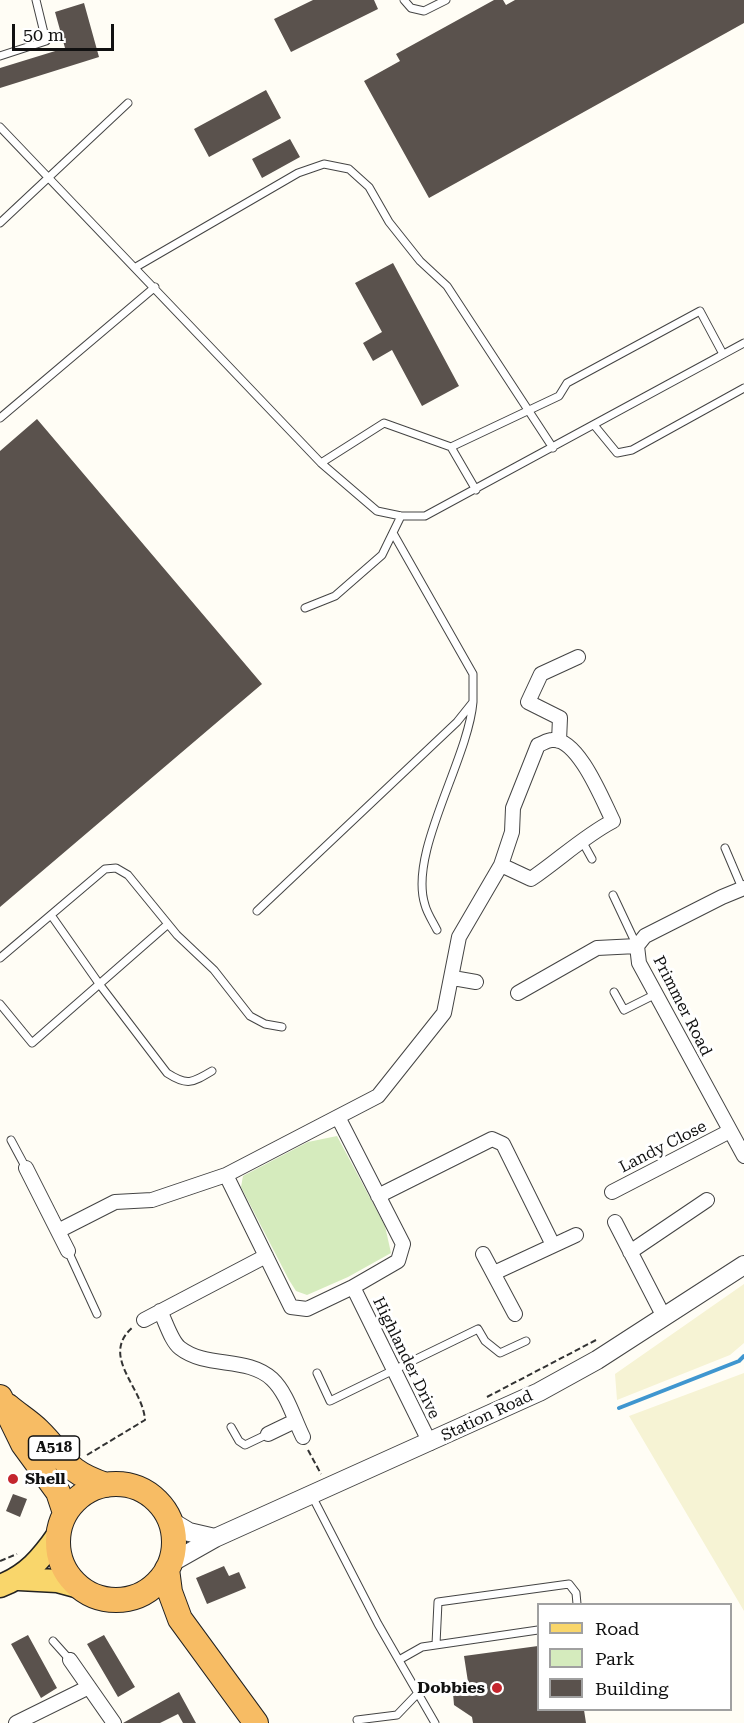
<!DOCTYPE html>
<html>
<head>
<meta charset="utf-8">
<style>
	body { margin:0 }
	#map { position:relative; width:744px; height:1723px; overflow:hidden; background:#fffdf5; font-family:"Roboto Serif",serif }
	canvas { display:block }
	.legend { position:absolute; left:537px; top:1603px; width:195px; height:108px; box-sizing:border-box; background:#fff; border:2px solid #a0a0a0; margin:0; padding:8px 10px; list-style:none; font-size:18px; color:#111 }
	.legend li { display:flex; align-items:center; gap:12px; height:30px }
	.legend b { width:30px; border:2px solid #a0a0a0 }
	.scale { position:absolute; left:12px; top:24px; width:102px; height:27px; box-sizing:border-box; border:3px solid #111; border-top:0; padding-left:8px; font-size:18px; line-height:21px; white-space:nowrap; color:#111; -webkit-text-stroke:4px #fff; paint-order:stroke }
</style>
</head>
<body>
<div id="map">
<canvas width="744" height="1723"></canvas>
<ul class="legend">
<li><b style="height:8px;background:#f9d66b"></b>Road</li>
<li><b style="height:16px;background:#d5ebbd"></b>Park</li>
<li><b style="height:16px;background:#5a524d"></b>Building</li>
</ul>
<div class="scale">50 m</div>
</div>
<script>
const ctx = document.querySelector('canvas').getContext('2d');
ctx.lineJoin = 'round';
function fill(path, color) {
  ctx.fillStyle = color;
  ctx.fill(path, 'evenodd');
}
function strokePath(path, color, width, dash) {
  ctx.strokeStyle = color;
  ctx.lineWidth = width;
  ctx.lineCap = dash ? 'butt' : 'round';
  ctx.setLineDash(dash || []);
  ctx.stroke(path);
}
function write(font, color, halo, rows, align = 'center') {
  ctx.font = font + ' "Roboto Serif",serif';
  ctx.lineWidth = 6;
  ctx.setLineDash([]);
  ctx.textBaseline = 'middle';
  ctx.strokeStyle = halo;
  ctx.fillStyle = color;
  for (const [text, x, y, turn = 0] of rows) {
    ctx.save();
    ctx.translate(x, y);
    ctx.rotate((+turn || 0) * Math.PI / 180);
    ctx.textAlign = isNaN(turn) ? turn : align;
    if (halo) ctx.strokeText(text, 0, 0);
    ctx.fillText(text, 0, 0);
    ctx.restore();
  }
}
fill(new Path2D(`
	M744,1284V1343L730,1355L617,1400L615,1374Z
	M744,1373V1611L629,1416Z`), '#f6f3d4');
fill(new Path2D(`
	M337,1136L385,1226L391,1253L348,1277L307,1295L296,1291L289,1280L241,1187L243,1176L308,1142Z`), '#d5ebbd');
strokePath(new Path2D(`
	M619,1408L739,1361L744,1356`), '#3f96cf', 4);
fill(new Path2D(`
	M313,0H374L378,9L291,52L274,19Z
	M494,0H503L506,5L515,0H744V23L429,198L364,81L400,61L396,54Z
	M84,3L99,57L0,88V68L65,48L55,12Z
	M266,90L281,118L209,157L194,129Z
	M290,139L300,157L262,178L252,159Z
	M393,263L459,386L422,406L392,350L373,361L363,343L382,332L355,283Z
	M37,419L262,684L0,907V451Z
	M13,1494L27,1499L20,1517L6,1511Z
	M224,1566L229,1576L239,1572L246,1588L207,1604L196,1578Z
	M28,1635L57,1688L41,1698L11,1644Z
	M104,1635L135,1687L118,1697L87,1644Z
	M538,1646V1710H584L586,1723H473L472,1717L454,1705L453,1693L460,1683L468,1682L464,1656Z
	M179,1692L196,1723H183L178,1714L160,1723H123Z`), '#5a524d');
const service = new Path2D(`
	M404,0L411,8L424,11L446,0
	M0,56L46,41L36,0
	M0,127L321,463L377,511L401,516H425L744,343
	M0,223L128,103
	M136,267L298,173L324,164L349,169L369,187L389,222L420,261L447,286L553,448
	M0,418L155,287
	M594,425L617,453L632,450L744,388
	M451,447L476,490
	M321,463L384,423L451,447L559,396L567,383L700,311L723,354
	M305,608L335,596L382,555L401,516
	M582,841L592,859
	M725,848L742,888
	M613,895L637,946
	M257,911L457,722L473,702V674L393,533
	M51,915L100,985L167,1073C187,1086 192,1083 212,1071
	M437,930C433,922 427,913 425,905C408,853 468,760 473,702
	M0,958L105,869L116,868L128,875L177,935L214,970L250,1016L265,1024L282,1027
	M614,992L624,1010L656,994
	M0,1004L32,1043L168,924
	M11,1140L26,1168
	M68,1251L97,1314
	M317,1373L330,1401L478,1329L485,1341L500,1353L526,1341
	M231,1427L239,1441L245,1445L268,1434
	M312,1496L378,1624L435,1723
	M53,1641L70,1660
	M436,1644L438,1602L569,1584L576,1593L577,1604
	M399,1660L422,1647L538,1630
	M357,1720L397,1715L419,1692`);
const minor = new Path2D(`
	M559,741L560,718L528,702L541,674L578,657
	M744,888L722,897L645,936L637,946L639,963L744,1156
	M453,978L476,982
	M518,993L597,948L637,946
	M338,1117L403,1244L398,1261L353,1287
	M26,1168L68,1251
	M226,1175L291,1307L307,1309L353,1287L430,1443
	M612,1192L730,1131
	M378,1196L492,1139L503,1144L553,1245
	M615,1222L664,1317
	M58,1231L115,1202L152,1200L226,1175L378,1096L444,1013L459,937L501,865L512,832L513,808L538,745C542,744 547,740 552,740C578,737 603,801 613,821C584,836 559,860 531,879L501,865
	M630,1252L707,1200
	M483,1254L515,1314
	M494,1273L576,1235
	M160,1311C166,1322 171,1341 180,1348C207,1369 247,1356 272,1379C287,1393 294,1419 303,1437
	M144,1320L266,1256
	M268,1434L295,1421
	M70,1660L114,1723
	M16,1723L89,1687`);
const tertiary = new Path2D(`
	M169,1520L189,1532L215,1538
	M169,1564L215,1538L539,1392L597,1360L744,1265`);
const primary = new Path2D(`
	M19,1579L57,1581L79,1587
	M0,1586C27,1576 42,1558 58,1535`);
const trunk = new Path2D(`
	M0,1397L23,1444L58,1492L65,1513
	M8,1406C17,1414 29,1421 38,1430C67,1458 62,1470 106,1485
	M58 1542a58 58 0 1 1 116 0a58 58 0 1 1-116 0Z
	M167,1569L170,1592L180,1619L256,1723`);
strokePath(service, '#444', 9);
strokePath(minor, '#444', 16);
strokePath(tertiary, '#444', 20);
strokePath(primary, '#222', 25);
strokePath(trunk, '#222', 26);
strokePath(new Path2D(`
	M487,1397L596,1340
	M308,1450L321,1474
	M87,1455L145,1420C143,1387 99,1356 133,1327
	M121,1474C145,1477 159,1485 174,1504
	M0,1561L17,1554`), '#333', 2, [6, 3]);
strokePath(service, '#fff', 7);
strokePath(minor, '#fff', 14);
strokePath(tertiary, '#fff', 18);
strokePath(primary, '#f9d66b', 22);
strokePath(trunk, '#f7bc64', 24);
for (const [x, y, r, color] of [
	[13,1479,6,"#c4262e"],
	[497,1688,6,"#c4262e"]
]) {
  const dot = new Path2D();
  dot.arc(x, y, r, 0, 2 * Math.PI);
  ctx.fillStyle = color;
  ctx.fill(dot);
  strokePath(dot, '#fff', 2);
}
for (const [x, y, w] of [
	[54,1448,51]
]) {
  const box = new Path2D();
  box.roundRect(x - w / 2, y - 12, w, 24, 4.5);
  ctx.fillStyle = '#fff';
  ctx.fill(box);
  strokePath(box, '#111', 1.5);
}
write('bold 15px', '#111', null, [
	["A518",54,1448]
]);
write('16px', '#111', '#fff', [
	["Primmer Road",682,1006,63],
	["Landy Close",663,1147,-27],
	["Highlander Drive",406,1358,64],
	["Station Road",487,1416,-25]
]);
write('bold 16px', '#111', '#fff', [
	["Shell",25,1479],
	["Dobbies",485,1688,"right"]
], 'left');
</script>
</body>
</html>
